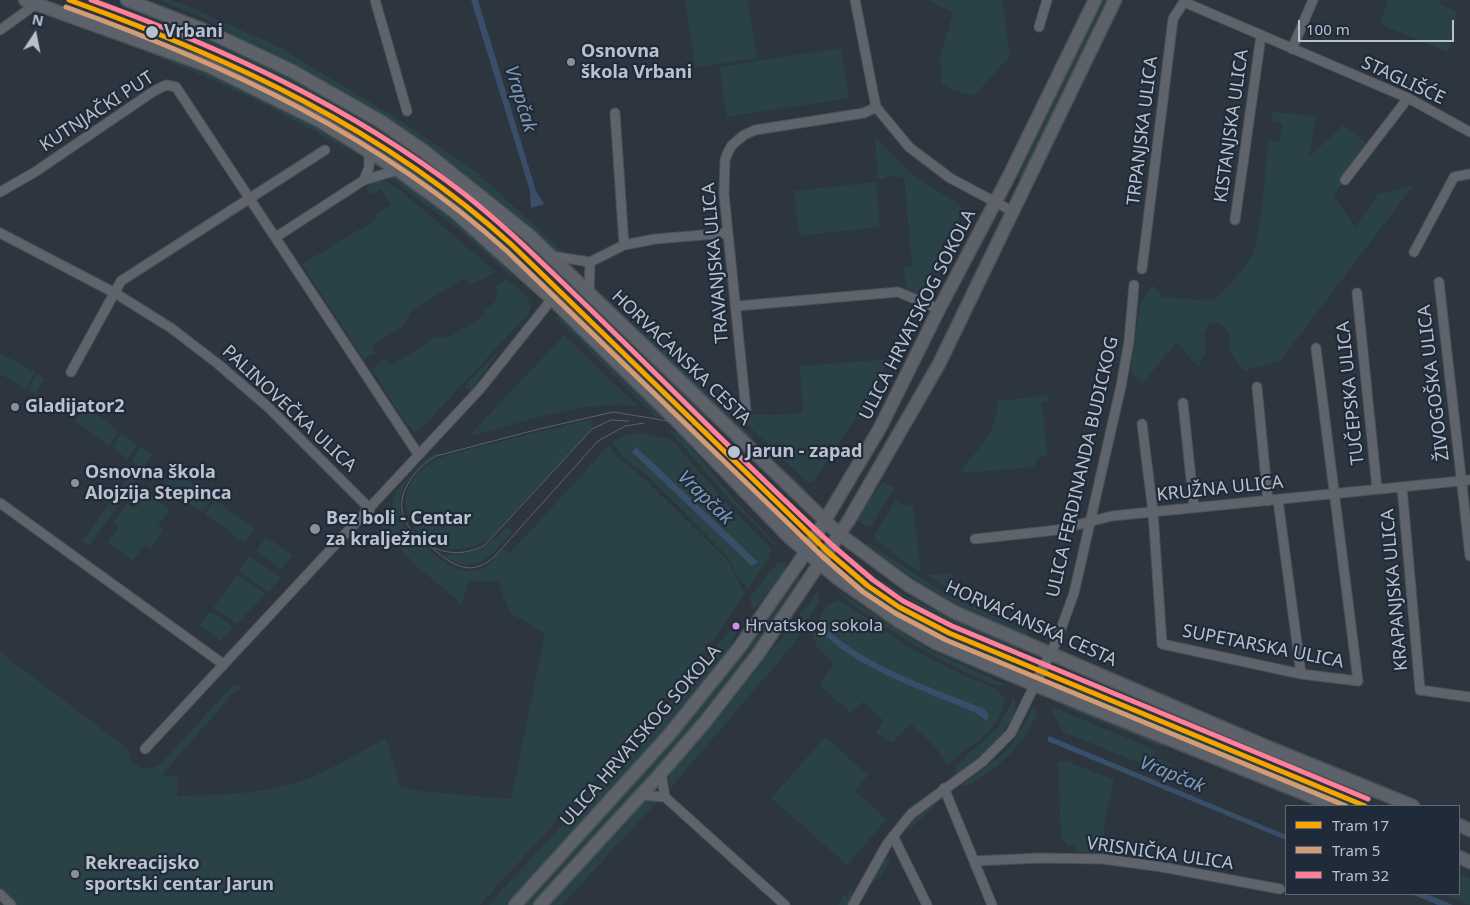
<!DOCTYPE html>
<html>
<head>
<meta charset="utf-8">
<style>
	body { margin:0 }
	#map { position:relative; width:1470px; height:905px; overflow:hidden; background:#2d353e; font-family:"Noto Sans",sans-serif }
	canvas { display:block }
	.legend { position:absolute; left:1285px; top:805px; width:175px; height:90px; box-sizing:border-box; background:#202b3a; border:1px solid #5d6775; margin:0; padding:6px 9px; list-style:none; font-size:15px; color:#b9c1ce }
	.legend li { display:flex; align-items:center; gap:10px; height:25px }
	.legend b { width:25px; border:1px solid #5d6775 }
	.north { position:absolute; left:10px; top:10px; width:50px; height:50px; -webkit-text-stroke:4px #202b3a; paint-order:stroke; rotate:11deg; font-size:14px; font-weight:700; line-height:20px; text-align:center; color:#b9c1ce }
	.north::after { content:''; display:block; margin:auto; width:18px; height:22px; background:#b9c1ce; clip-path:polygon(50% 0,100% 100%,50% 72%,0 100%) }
	.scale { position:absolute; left:1298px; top:20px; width:156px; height:22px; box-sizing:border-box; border:2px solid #b9c1ce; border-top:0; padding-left:6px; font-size:15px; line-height:18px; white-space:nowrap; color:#b9c1ce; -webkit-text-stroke:4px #202b3a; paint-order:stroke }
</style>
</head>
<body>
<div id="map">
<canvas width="1470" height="905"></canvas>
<ul class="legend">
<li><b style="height:6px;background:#f7a600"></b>Tram 17</li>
<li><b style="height:6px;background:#d39c74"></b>Tram 5</li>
<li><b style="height:6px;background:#ff8098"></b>Tram 32</li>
</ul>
<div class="north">N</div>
<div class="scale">100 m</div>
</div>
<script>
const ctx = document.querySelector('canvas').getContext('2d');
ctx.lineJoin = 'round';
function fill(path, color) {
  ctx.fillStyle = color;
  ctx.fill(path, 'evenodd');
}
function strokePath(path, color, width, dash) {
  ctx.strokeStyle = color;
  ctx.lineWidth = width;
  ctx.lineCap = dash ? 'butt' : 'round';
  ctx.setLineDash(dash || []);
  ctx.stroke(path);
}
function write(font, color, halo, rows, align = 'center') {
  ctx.font = font + ' "Noto Sans",sans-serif';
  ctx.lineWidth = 4.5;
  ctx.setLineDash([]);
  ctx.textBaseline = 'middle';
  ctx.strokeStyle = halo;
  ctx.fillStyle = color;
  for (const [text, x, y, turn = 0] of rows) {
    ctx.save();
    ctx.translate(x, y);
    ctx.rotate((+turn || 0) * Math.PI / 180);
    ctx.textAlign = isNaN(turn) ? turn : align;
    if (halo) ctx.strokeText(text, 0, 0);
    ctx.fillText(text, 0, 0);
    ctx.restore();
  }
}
fill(new Path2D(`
	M158,0H172L183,4L279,47L398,119L475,171L566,254L557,251L538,235L456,167L371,109L294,65L244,41L206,19Z
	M685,0H748L757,58L695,68Z
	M929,0H1002L1010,56L974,96L949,89L941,83L940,56L953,13Z
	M1101,0H1109L1021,179L1018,177Z
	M1388,0H1438L1441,5L1457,12L1448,52L1379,24Z
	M81,24L189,63L311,123L360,158C268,102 184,64 82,29Z
	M163,25C264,55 356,110 440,171C468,192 497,212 523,236C587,295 647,358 710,418L707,422C624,341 544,256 453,185C364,117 267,67 163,25Z
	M161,37C264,78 358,125 446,192C535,260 611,342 690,420L682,417C614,350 548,279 474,219C379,142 273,84 160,40Z
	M841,48L849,98L727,117L719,67Z
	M1272,112L1316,116L1309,157L1343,125L1366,142L1334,196L1355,227L1378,194L1413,186L1281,360L1244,371L1230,352V333L1219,322L1209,324L1204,334L1206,350L1199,367L1176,343L1142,384L1133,375L1131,366L1140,304L1153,285L1162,297L1213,301C1223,292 1249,264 1253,253C1263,222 1265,174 1268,141L1279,142L1283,123L1271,121Z
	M875,137L910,173L962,206L961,213L919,298L907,291L903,268L912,266L904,178L887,175L886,179H878Z
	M386,175L397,176L462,224L534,297L463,233Z
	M379,180H383L405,194L496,272L471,285L464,278L411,312L402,327L372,346L376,353L363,359L302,264L377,219L375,215L391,205L381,189L370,195L366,188Z
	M876,182L880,227L799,236L794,191Z
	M507,279C516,287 535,299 530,312L420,430L415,432L409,425L407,426L372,369L385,358L390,366L434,338L450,336L486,315L483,310L495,302L498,290L496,286Z
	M596,283L757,441L739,430L652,346L627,315Z
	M554,316L564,318L666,417H656Z
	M564,335L638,406C585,399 519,424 468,437Z
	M503,346L471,391L465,386Z
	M0,353L35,372L26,389L0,374Z
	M889,359L868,399L812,483L805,480L729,407V405H737L738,413L773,415L803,413L800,366Z
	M37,374L45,380L36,394L28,390Z
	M1048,395L1049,401L1042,402L1047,455C1040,456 1035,459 1035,467L964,473L960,471C979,448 998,432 997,401Z
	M74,399L83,405L72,419L66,415Z
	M85,406L119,431L109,446L75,421Z
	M592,419L593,427L491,537C423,584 360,484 451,454Z
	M669,430L679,432L731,496L777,545L773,544L730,500Z
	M122,433L138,445L128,459L112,448Z
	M643,433L672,440L720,496L771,549L768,560L748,589L738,577L728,557L646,474L626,460L612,443L626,435Z
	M609,445L617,457L644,478L728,561L745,594L720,631L649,720L480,905H0V652L129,750L131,762C142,770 151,771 162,762L234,684L243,689L236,690L162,775L178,776L177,796C218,795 261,794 300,781C330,771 358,753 386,738L400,787L420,791L511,799L545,633L510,613L498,582L469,581L462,604L413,563L391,537L386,538L378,532L392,515L393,498L397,490L427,457L439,453C419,466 394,487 401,514C402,519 403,524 406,528C412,535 420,541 426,547C440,560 459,577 480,569C490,566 496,556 503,549L510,553Z
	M141,447L152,455L142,469L131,461Z
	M777,462L806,489L807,494L799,488Z
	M175,471L213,498L202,513L164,486Z
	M132,472L139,476L89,546L82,541Z
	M883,482L895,487L872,525L868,527L857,521L864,507Z
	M144,491L170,510L158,526L164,530L150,549L144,545L133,561L107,542L119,527L113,523L127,504L133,508Z
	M215,500L255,528L244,543L205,514Z
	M895,500L906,506H913L921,573L875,540V535Z
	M507,527L513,532C491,556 475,579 442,555C447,553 454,555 461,554C481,552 493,541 507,527Z
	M266,537L293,555L281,569L256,551Z
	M867,542L947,595L1023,629L1028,633L1026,637C968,613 915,583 866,544Z
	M250,556L281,578L268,592L239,571Z
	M855,561C902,600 958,620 1013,643L1020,648L1016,653C960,627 905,602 855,565Z
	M778,562H786L783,576L753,611L750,599L752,594Z
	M848,572C898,612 954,637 1013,663L1012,665L895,613L844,577Z
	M953,573L955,590L953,591L926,575Z
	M237,574L266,594L237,624L213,608Z
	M799,574L800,578L762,633L749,655L649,780L532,905H522L669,744L737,660Z
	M836,589L928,649L1004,684V686C978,686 850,610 836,589Z
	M818,591L820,601L792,646L669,790L670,772L760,661L777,644Z
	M840,600L911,648L958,673L997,689L1005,699C1003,728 968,748 947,765L935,747L911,724L892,743L875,732L884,721L863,702L850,712L819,685L834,664L818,649L811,634L827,604Z
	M210,611L234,627L220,641L200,625Z
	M729,631L737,632L721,664L666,731L506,905H488L627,755Z
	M1068,685L1361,806H1352L1073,692L1067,687Z
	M1014,698C1024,724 974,762 956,775L955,766L998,727Z
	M1061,699L1160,741L1165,748L1064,707Z
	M1034,707L1037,714C1022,747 998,769 967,786L962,785L1008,750Z
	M1055,708L1156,750L1153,757L1171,763L1177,778L1063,732L1051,709Z
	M825,737L868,775L855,791L887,819L847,865L771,798Z
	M1066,761L1114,780L1104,824L1105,828L1100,850L1097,852H1075V846L1066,845V841L1061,842L1058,762Z
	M650,799L659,800L562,905H547L642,803Z
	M937,804L908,831L905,830C907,819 926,805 937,804Z
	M890,856V859L881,876L870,884L883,861Z
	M1459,873L1470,878V905L1442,894H1459Z
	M851,890L853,895L847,905H838L843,895L847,897Z`), '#2a4145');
fill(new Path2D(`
	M471,0H478L536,191L544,204L531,208L530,191Z
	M636,447L758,562L752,566L632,452Z
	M824,627C868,667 928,686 982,708L989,714L987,721L976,713C928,692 856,669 821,631Z
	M1049,736L1286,835V840L1047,741Z
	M1411,894H1427L1453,905H1438Z`), '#394e69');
const street = new Path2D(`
	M375,0L407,111
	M855,0L876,107L909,147L950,178L1012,211
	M1184,2L1408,98L1470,132
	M1039,27L1047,0
	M0,30L36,4
	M1292,49L1313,0
	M615,113L624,245L655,239L727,233
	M364,180L369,167V151
	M1345,180L1408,98
	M0,192L35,172L154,91L166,85L176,87L418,454
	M1235,220L1261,36
	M0,233L115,293L171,328L218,364L268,407L370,509
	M276,237L364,180L398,170
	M1414,252L1454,177L1470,174
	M551,256L590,262L624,245
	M1142,269L1173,19L1185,0
	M1439,282L1470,556
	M589,293L590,262
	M1357,293L1377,489
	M737,306L898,292L939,309
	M71,372L121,281L325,150
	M1257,387L1268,501
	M1183,403L1194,507
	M746,410L724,194L725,160L728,152L732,145L744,135L755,130L864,113L876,107
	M1142,424L1153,512L1162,644L1301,674L1358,681L1316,348
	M1402,487L1420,690L1470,697
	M1278,500L1301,674
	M0,503L223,664
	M975,539L1057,530L1112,516L1470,480
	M145,749L480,389L552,299
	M661,773L665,797
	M944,788L992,905
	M641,795L665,797L785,905
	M893,836L927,905
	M974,861L1040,858L1103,859L1162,867L1280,889
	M0,894L11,905
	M853,905L887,844L911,814L982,762L1011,733L1057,640L1074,593L1121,386L1129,341L1134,285`);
const secondary = new Path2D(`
	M25,0L209,66L318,120L398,170L455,212L552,299L677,421L789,537L836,577L900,622L936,643L1035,685L1335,806
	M127,0L209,32L292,71L380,121L425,152L530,236L839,534L908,585L954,612L1265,746L1413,806
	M1459,825L1470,830
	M1459,857L1470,862
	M515,905L669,735L739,648L806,552L880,428L939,309L1008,178L1095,0
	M540,905L661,773L705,722L758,654L849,520L939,364L1115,0`);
strokePath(street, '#4c5158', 11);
strokePath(secondary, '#4c5158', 15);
strokePath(street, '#5e636c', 9);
strokePath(secondary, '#5d626a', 12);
strokePath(new Path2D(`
	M644,423L625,426L598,441L494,557C468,580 449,562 427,544C420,538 411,532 406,522C392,497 414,469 436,456L539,429L613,412L699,426L722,439
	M434,548C451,555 469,554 485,545L592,429L611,420L629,421`), '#5c626a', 1);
strokePath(new Path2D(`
	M69,0C230,58 384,129 512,245L827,551L868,586L899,607L949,633L1365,806`), '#f7a600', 5);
strokePath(new Path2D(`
	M66,7C227,65 379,136 507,251L822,556L863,592L895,613L946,640L1346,806`), '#d39c74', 5);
strokePath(new Path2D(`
	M91,0C223,48 351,107 463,193C509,229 549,270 591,310C671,388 750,469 832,545L873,580L903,601L952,626L1368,799`), '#ff8098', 5);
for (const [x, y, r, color] of [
	[152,32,7,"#b9c1ce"],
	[571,62,5,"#88909c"],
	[15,407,5,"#88909c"],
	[734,452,7,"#b9c1ce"],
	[75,483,5,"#88909c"],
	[315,529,6,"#88909c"],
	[736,626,4.5,"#ce8fe9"],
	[75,874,5,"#88909c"]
]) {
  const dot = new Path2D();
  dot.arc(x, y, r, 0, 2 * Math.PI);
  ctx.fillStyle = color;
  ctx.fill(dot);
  strokePath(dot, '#202b3a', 2);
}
write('17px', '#b9c1ce', '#202b3a', [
	["Hrvatskog sokola",745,626]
], 'left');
write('bold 18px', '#b9c1ce', '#202b3a', [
	["Vrbani",164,32],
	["Jarun - zapad",746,452]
], 'left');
write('bold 18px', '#b9c1ce', '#202b3a', [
	["Osnovna",581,52],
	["škola Vrbani",581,73],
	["Gladijator2",25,407],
	["Osnovna škola",85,473],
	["Alojzija Stepinca",85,494],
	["Bez boli - Centar",326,519],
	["za kralježnicu",326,540],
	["Rekreacijsko",85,864],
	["sportski centar Jarun",85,885]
], 'left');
write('18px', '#b9c1ce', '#202b3a', [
	["STAGLIŠĆE",1403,81,25],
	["KUTNJAČKI PUT",97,112,-33],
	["KISTANJSKA ULICA",1232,126,-82],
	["TRPANJSKA ULICA",1143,131,-83],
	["TRAVANJSKA ULICA",716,263,-95],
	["ULICA HRVATSKOG SOKOLA",918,315,-63],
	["HORVAĆANSKA CESTA",681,358,44],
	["ŽIVOGOŠKA ULICA",1434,383,-97],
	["TUČEPSKA ULICA",1351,393,-96],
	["PALINOVEČKA ULICA",289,409,43],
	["ULICA FERDINANDA BUDICKOG",1083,467,-77],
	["KRUŽNA ULICA",1220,489,-6],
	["KRAPANJSKA ULICA",1395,590,-95],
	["HORVAĆANSKA CESTA",1031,624,24],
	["SUPETARSKA ULICA",1263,647,11],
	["ULICA HRVATSKOG SOKOLA",641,736,-49],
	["VRISNIČKA ULICA",1160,854,8]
]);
write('italic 19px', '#7f98b6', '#202b3a', [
	["Vrapčak",520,99,73],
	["Vrapčak",705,498,44],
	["Vrapčak",1172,775,22]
]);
</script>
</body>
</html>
